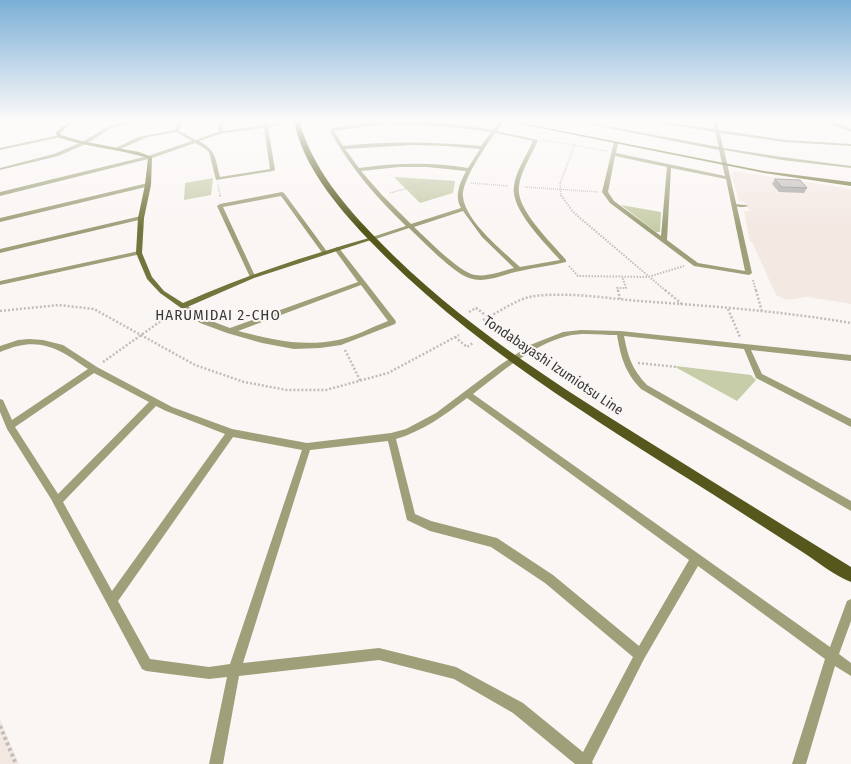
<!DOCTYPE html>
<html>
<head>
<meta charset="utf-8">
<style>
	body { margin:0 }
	canvas { display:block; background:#faf6f4 }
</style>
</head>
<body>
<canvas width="851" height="764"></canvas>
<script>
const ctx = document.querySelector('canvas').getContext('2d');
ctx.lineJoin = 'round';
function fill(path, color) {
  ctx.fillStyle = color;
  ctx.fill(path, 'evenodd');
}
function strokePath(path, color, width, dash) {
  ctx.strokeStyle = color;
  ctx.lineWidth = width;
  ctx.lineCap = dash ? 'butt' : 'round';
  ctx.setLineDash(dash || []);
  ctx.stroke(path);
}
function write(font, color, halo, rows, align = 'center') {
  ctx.font = font + ' "Fira Sans Condensed",sans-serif';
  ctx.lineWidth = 4;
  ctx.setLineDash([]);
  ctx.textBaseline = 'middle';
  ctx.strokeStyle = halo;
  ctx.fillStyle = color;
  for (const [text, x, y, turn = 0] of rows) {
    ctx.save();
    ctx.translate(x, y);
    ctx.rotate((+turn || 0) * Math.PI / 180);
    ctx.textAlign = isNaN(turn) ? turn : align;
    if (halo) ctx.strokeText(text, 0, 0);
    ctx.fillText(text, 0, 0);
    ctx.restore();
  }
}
fill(new Path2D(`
	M735,171L851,189V304L808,297L786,300L776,295L752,242H750L744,211H750L744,202L739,201L731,173Z
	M0,719L19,764H0Z`), '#f4e8e3');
fill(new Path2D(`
	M394,177L455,181L453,193L420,203Z
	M213,178L211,195L184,200L185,183Z
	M621,205L661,212L660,232H656Z
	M676,366L751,375L756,380L737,401L677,368Z`), '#c8cda9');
strokePath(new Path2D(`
	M543,140L607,151
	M471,183L508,186
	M218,185L220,196
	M525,187L598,192
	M390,193L433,181L455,182
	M561,196L560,184L576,141`), '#c0bdbb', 1.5, [1, 1]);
strokePath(new Path2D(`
	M220,195V198
	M561,195L573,212L666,291
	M569,266L578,276L648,277L684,266
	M753,280L756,291
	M618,291L617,288H626L622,276`), '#c0bdbb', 2, [1.5, 1.5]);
strokePath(new Path2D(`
	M618,290L620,299
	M665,290L682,304
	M756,290L762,312
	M728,309L740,337
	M0,311L59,305L94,309L195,365L244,382L287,390H326L388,373L459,335
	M469,312L476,308L488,317
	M483,320C499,312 518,298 535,296C569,292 605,298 639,301C710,306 781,311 851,323
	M455,337L467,347L473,343
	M345,350L361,382
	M103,362L175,311
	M638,363L677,367`), '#c0bdbb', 2.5, [2, 2]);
strokePath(new Path2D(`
	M0,726L16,764`), '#c0bdbb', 4, [3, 3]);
fill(new Path2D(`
	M733,204L746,205L748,206C744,208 736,207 732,205Z`), '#9ea07a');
fill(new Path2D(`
	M134,121H140L111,128L86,144L58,156L0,170V168L54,154L82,142L109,126Z
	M178,121H182L179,131L196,140L220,131L218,129L220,121H224L222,129L223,131L264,125L263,121H267L268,125L296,121L298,122L268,127L275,170L273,171L216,180L209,152L204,148L195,143L152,158L0,196V192L148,156L192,141L176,132L148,137L120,149L116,148L138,137L175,130ZM264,128L270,169L220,177C215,159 217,151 199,141L223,133Z
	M500,121H504L497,131L538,140C532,155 521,170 519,186C515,209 552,243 566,260V262C551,266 536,267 520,271C504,274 486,284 469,278C452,272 423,241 409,228L373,240H369V238L406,226C376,197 350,167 330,131L333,128C386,118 440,121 493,130ZM384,124L442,126L491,132L481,146C435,142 389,141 343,146L334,131ZM495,133L533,141C527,155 516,170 514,186C510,209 545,243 560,260L520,267C502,250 466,222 463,197C461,181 486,146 495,133ZM412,145L447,146L480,149L468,168C431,162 395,163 359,168L345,149ZM399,167H427L466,171C460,183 454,195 461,208L411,224L382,195L361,171ZM463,211L482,237L514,268C502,271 488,277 475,275C460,273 426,238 414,227Z
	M573,121H580L719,147L715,132L646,121H654L715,129L713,121H717L719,130L785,140L851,144V146L785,142L720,133L723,148L782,157L851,166V168L782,160L724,150L752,273L749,275L694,266L610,203L602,192L614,142L618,143L616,153L725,176L719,150ZM615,156L667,167L661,236L614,201L608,192ZM671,168L726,179L745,271L698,263L667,240Z
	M823,121C832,120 843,125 851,129V132Z
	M59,135H61V137L0,150V148Z
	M148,183L151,185L150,186L0,222V218Z
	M282,192L284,193L328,253L327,254H323L281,196L223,207L255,276L254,277H250L217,206L220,204Z
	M141,216L144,218L143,219L0,253V249Z
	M337,247L339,248L395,320L396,322L395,324L341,345L320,348L294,349L262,343L227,333L200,323L180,306L183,304H185L206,319L230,328L358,282L334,249ZM361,285L388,321C372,327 354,337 338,340C302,347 273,340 238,331Z
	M139,251L142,253L141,254L0,285V281Z
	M581,330L620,331L851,355V361L751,350L762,374L851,419V427L756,378L744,349L624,336C628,357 632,369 647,385L851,501V511L641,389C625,372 621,358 617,335C601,335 583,332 567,336C532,345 502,372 473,394L830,647L847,601L851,599V621L839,654L851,663V676L835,666L806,764H792L825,659L698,566L644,659L592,762L593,764H575L513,713L454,679L379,660L239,676L223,764H209L227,677L209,679L146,671L142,669L51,499L7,429L0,412V399L3,400L12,420L88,369C66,354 47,339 18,346C12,347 6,350 0,352V346L18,340L29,339L43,340L63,345L97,367L172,407L232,429L307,443L391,433L406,429L436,413L500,365L530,345L563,332ZM94,373L149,402L58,494L15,427ZM467,398L689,560L639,646L553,575L497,538L431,521L415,514L396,439C423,431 445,415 467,398ZM156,406L166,411L225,434L112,591L63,502ZM233,437L302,450L230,664L209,667L150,659L118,601ZM388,441L407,520L430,531L491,547L545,583L633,657L583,752L523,703L456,667L379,648L243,663L310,450Z`), '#9ea07a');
fill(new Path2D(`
	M70,121H74L60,133L61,135L81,141L139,152L152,157L151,185L144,218L142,253L152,277L164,291L183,303C243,276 306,256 369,238L374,239L254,278L185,308H181L160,293L147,279L136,253L138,218L145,185L148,158C118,149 87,147 57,137L56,132Z
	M295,121H312L296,123Z
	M505,121H512L764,171L851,182V186L764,173Z`), '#73763c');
fill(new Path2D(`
	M294,121H299C313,169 344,205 378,240C459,324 559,386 657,447C721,487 786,527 851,567V582C834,575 819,563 804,553C774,534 744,514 714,495C592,418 467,343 367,238C336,205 303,166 294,121Z`), '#55571c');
fill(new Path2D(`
	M775,179L807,188L804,193L779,192L772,184Z`), '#a4a19f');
const building = new Path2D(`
	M775,179L800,180L807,188L782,187Z`);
fill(building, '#bfbbb9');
strokePath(building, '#868382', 1);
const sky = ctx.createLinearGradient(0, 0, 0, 228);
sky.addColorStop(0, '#7bafd6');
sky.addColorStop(0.53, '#fdfbfa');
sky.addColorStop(1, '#fdfbfa00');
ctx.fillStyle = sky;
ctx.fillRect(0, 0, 851, 228);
write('14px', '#3a3938', '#faf6f4', [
	["Tondabayashi Izumiotsu Line",553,366,34]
]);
ctx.letterSpacing = '1px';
write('15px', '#3a3938', '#faf6f4', [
	["HARUMIDAI 2-CHO",218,316]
]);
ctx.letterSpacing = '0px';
</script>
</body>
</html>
